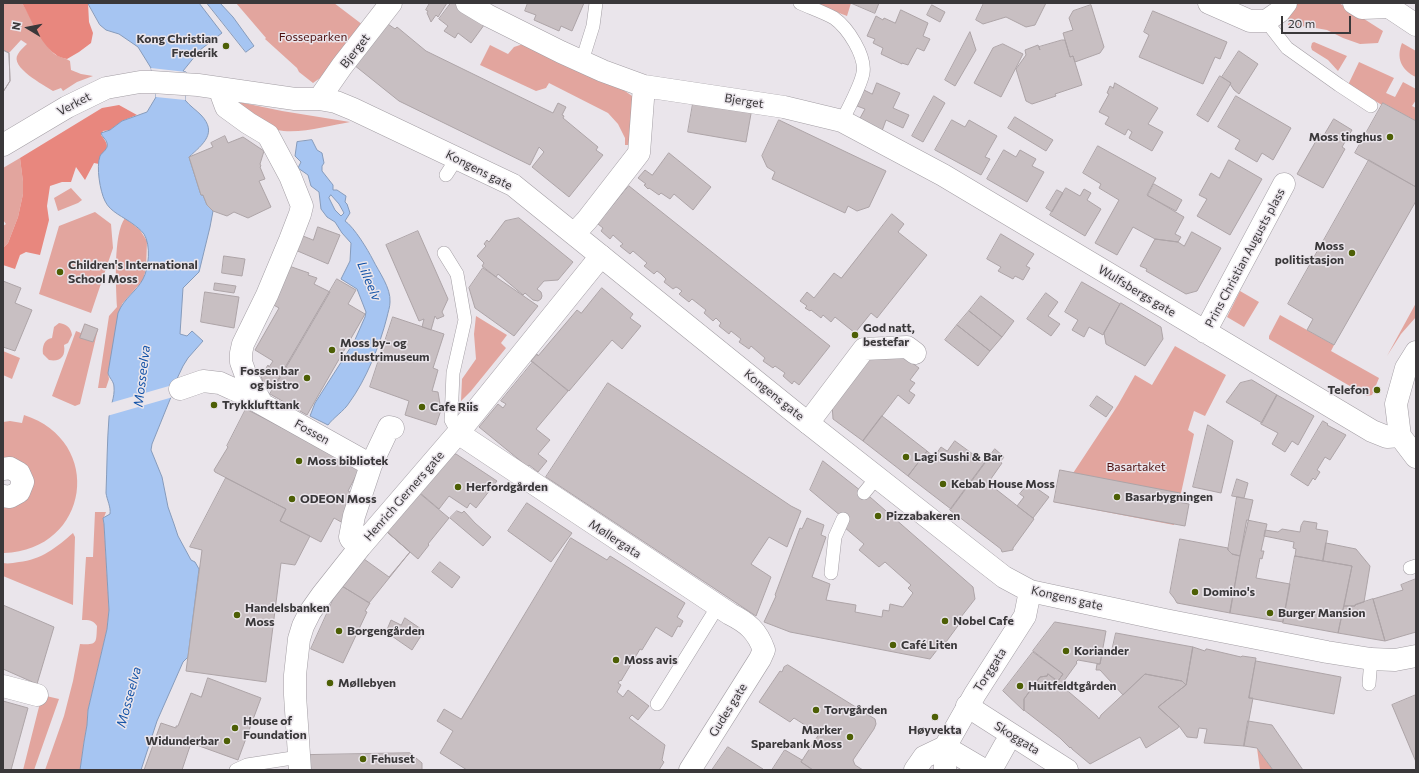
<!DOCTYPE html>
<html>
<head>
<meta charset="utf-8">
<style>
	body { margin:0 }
	#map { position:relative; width:1419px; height:773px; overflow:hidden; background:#eae5eb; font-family:Commissioner,sans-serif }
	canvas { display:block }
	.frame { position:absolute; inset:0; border:4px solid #3a383a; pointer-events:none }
	.north { position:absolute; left:8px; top:8px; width:40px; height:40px; -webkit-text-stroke:3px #eae5eb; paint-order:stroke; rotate:280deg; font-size:11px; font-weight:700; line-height:16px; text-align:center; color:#3a383a }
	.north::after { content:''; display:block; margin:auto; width:14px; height:18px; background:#3a383a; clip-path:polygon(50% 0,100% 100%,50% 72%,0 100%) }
	.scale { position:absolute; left:1281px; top:16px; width:70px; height:18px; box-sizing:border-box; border:2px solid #3a383a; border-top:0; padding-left:5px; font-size:12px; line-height:14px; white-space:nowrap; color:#3a383a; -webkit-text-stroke:3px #eae5eb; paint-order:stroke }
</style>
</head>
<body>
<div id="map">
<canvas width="1419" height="773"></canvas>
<div class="frame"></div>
<div class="north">N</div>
<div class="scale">20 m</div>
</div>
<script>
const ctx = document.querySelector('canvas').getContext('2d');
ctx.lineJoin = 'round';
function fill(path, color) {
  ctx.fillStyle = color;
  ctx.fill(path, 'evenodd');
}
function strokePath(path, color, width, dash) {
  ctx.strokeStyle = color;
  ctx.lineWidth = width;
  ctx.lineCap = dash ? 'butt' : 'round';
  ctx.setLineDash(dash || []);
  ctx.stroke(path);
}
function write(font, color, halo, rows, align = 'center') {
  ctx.font = font + ' Commissioner,sans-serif';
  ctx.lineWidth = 3;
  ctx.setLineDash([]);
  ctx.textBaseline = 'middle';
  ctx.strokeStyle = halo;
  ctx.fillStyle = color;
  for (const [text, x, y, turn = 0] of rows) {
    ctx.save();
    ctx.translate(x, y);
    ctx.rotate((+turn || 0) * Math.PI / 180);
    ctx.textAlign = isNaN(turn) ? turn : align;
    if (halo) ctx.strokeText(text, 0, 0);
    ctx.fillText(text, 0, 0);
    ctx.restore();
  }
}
fill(new Path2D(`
	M3,3H22C30,15 45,48 56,55C61,58 66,58 70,61L71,70L81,74L93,76L77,82L63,91L61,88L53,91C44,85 9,67 18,54C20,50 24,47 27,44L21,40L9,53L3,50Z
	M236,3H334L363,25L320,78L313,83L299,72L297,68L265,39L266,38Z
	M813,3H851L847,16Z
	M1296,3H1339L1383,31L1378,43L1360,44L1343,38L1327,30L1310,27L1288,25V15Z
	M1314,42L1347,56L1338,71L1328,60L1312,50L1311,47L1312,43Z
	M1402,43L1416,51V77C1401,70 1396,58 1402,43Z
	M523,44L618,86L632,96L634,103L629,145H625V138L618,124L608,113L549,83L546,88L536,91L480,65L490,45L508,54L514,47Z
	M1359,62L1394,78L1386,93L1395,97L1403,82L1416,89V100L1412,106L1416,108V121L1383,103L1382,105L1348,85Z
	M234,101L282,111L350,122C327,126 287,138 266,126C255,119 244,109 234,101Z
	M20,158L23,182V194L18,217L8,243L3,248V226L6,224L3,220V168Z
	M71,188L82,200L78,203L58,211L54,198Z
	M95,212L111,224L113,248L91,313L39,294L59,226Z
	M125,218L140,230L147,241L146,269L143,280L122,304L108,373L109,379L106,388H98L109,316L117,307C116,286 113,234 125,218Z
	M1240,291L1259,302L1244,327L1227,317Z
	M1416,303V317L1401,334L1387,356Z
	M1280,315L1334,345L1331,351L1379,378L1372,395L1367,396L1269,339V336Z
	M476,316L507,335L501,343L506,348L471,391L461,401L462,379L476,359L474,334Z
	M59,323C66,324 71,327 72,335L68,343L64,345C66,357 60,362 49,360L43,354C42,347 44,339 52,338L54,327Z
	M85,324L98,329L80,404L75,406L52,396L76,331L81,333Z
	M1175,346L1226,375L1205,416L1194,411L1188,430L1194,434L1174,525L1054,502L1118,405L1135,375L1152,385Z
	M3,351L20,358L12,379L3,375Z
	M24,415C105,441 90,550 4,553L3,496L19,492L3,469V422L10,421L22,423Z
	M95,512H106L103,520L104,524L109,610L107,629L88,710L87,725L84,742L80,770H45L64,716L73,681L80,644C98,645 96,643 97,626C93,620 89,620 82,620L86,557H93Z
	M73,533L75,537L73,605L3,576V563C8,564 13,563 19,562C41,560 57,547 73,533Z
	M42,695L59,699L34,770H23Z
	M1257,748L1273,770H1260Z`), '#e2a59e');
fill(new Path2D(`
	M22,3H88L89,22L93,33L91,43L79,52L67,59C63,58 58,57 55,54C39,42 32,20 22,3Z
	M119,105L137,115L122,121L110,130L103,131L101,135C114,151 102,148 99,164L94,163L85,180L76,167L71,182H62L50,186L47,206L49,220L40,255L26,252L20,255L15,269L3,265V248L8,243L18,217L23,194V182L20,158L102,108Z`), '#e8877e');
const water = new Path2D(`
	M88,3H199L222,33L200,50L183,71L186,72L185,100C190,106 196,110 201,115C218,133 203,144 189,157L201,195H203L207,205L213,211L210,227L199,272L183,288L180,334L187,336L192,331L203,341L188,358L183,366L174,385L171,397L152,444L151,450L162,477L168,507L174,524L178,536L191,560L195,562L199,569L188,657L183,662L157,721L141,770H80L84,742L87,725L88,710L107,629L109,610L104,524L103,518L110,514C111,507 107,500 106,493C107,468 107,442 109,417C110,407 115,397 114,387C114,381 109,378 108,373L118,313C124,298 137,291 143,279C149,268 151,245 144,234C141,230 137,227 133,224C124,217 110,212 105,201C100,191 96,167 100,156C102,152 109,149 107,143C106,139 102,137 101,133L110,130L122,121L147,112L156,97L151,68L138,47L119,34L106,30L100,25Z
	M207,3H220L233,17L254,46L246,52Z
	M312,140L317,150L322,153L324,163L322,166V171L333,185V190H337L346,196L345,202L347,204L350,213L345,221C354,227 368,250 373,260C379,272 391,288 390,302C390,307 388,312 387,317C380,345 366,380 349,403C344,411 334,417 328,425L310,416L315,403L354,342L365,317L366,312L357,289L341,279L350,261L351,243L342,233L335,222L327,217L321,209L319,192L311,186L308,175L298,168L301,162L295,156L297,142ZM331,195L339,204L344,213L341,216L335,210L329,198Z`);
fill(water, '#a6c5f2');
strokePath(water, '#869bbb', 1);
fill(new Path2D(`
	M151,68L186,72L185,100L156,97Z
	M176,384L173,397L107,416L110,403Z`), '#eae5eb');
const building = new Path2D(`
	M430,3H447L438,17L436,15L431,22L427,13L428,11L426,10Z
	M451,3H461L487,21L471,43L458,33L455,38L444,31L448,26L439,19Z
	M528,3H584L572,31L561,26L559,31L534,20L536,15L525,11Z
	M851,3H879L875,13Z
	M984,3H1046L1035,25L1026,27L1006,17L983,24L976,20Z
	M932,5L945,12L940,22L927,15Z
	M1091,5L1104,47L1100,53L1075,62L1073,56L1070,57L1063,33L1073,30L1069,18L1073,11Z
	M901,10L928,23L923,36L930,39L924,51L917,48L908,65L902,63V64L881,54L883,48L873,43L875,39L867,36L876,16L883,20L884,18L895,23Z
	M1153,11L1227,42L1220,59L1215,57L1203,84L1139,57L1149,35L1144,32Z
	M388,24L395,29L397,27L426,51L553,113L558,103L566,107L562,115L564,116L563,118L598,147L596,150L603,155L569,197L532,167L544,152L539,147L530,165L399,101L354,65Z
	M970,32L976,50L955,86L945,80Z
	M1062,40H1065L1070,57L1073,56L1082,85L1055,94L1056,96L1032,104L1026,101L1016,69L1026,55L1025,50L1038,45L1040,50L1039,47Z
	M1003,44L1023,54L1001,97L974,83L993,48Z
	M3,50L9,53L10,81L3,92Z
	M3,50L9,53L10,81L3,92Z
	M1239,51L1258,64L1239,94L1234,90L1230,84L1231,83L1222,77Z
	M1220,76L1231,83L1208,122L1197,115Z
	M877,83L900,93L893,108L909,115L903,128L886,120L882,131L859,120L865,109L857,106L864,90L872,94Z
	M1115,83L1158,108L1148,124L1163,132L1152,151L1129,138L1132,132L1128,129L1125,135L1105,124L1109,117L1099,112L1109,94L1107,93L1110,86L1113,88Z
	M934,96L945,103L923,142L912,136Z
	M1236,96L1291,128L1273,160L1262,153L1257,162L1235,149L1240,140L1218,127Z
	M694,98L752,108L746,142L688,132Z
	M1383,103L1416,121V187L1355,153Z
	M1015,117L1053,140L1046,151L1008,128Z
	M1334,119L1352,130L1342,147L1345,149L1323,188L1297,174L1320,134L1323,136Z
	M779,120L886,171L869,207L857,211L848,206L845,213L772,179L775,172L767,167L762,156Z
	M952,120L965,127L969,120L997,136L985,157L990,159L981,175L935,150Z
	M225,136L228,143L243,137L264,151L260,164L261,166L260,167L265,179L259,181L271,207L248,218L234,212L227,216L213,211L207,205L203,195H201L189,157L213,147L211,143Z
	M1098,146L1156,178L1147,195L1184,217L1175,234L1181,237L1178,242L1155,239L1133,227L1117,255L1095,243L1119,200L1099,188L1101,184L1083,173Z
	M1004,150L1016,157L1020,150L1036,159L1032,166L1044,172L1027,202L987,179Z
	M669,153L711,187L693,210L674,194L670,199L661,193L659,195L649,188L648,189L644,185L646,184L638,178L645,170L652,175Z
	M1229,160L1262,179L1230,235L1197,216L1207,199L1199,195L1211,173L1219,178Z
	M1369,160L1416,187V201L1334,345L1307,330L1313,319L1288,304Z
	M1154,184L1182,200L1176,211L1148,196Z
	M629,186L830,346L799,385L794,381L792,384L783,376L785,373L775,366L773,368L763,361L765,358L751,346L749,349L739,342L741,339L731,331L729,334L719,326L721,323L716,318L713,321L704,313L706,310L692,299L689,302L679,294L682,291L678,288L676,287L673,289L664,282L666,279L661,274L657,271L654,274L644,266L647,263L633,251L630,254L620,246L623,244L613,235L610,239L601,231L603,228L598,224Z
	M1066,188L1080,196L1084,189L1091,193L1087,200L1101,209L1085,236L1050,215Z
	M1057,190L1063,193L1052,212L1046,208Z
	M892,214L904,224L898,232L927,255L877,318L871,313L855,333L835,317L831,322L823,315L821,318L811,310L810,311L805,308L807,306L800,301L807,292L814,298L834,273L841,278Z
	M519,218L573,262L558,280L544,281L537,289L541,292L542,296L541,299L538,301L533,300L525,293L523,295L498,274L496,277L482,266L484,263L477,256L486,246L484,244L487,240L489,242L505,221Z
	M318,227L340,235L328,264L293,249L298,234L313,240Z
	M418,231L448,299L442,312L444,316L437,319L435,316L431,330L422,327L424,319L419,321L386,245Z
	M1192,232L1221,248L1197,291L1186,294L1146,271L1147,269L1140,266L1155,239L1178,242L1184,246Z
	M1001,234L1034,254L1026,266L1030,268L1023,280L1015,276L1013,279L998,271L1001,267L987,259Z
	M224,256L245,259L242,276L222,273Z
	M286,265L309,273L308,275L317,278L314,284L330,292L274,388L263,382L261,376L268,365L269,367L273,361L255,350L279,308L270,303Z
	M483,268L538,306L514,336L475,308L469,288Z
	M337,279L356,290L348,304L365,314L307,415L270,394Z
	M3,281L21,288L15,303L32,310L15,351L3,347Z
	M1082,282L1120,304L1103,335L1089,327L1084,337L1072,330L1078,320L1065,312Z
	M215,283L236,286L234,293L214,290Z
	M602,288L633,314L630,318L641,326L622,349L612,340L569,391L531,361L537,354L538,356L577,310L581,313Z
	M205,292L239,297L234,328L201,322Z
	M1046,293L1058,302L1048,316L1060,324L1051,336L1027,319Z
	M981,296L1014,321L1002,337L969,311Z
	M1121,303L1161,327L1163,339L1145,366L1106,344L1104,333Z
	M969,311L1002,337L990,351L957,325Z
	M393,317L444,334L433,368L438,370L432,391L438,392L441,410L436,425L405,415L409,401L370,387Z
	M85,324L98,329L93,342L80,338Z
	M957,325L990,351L978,366L945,340Z
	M900,354L919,368L910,380L915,383L909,391L915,395L909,404L898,395L863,441L833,419L832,404L867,358Z
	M533,362L568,391L536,429L550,440L538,454L547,461L538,472L529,465L528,467L479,427L498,404L503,408L506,404L501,401Z
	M1252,380L1277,395L1262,423L1226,402L1240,383Z
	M608,383L791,506L801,511L787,547L769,537L751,564L771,577L756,616L546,477Z
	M1277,395L1314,416L1298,445L1292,441L1285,452L1272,444L1278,433L1261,424Z
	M1097,396L1113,407L1106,417L1090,406Z
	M246,409L360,468L348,491L357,495L343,523L334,518L321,542L280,521L286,509L215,472L214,470L228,447L227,446Z
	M882,416L927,451L908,476L863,441Z
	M1323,421L1328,424L1327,425L1346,435L1330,460L1325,457L1317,470L1320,472L1315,480L1313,478L1308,486L1291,475Z
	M1208,425L1233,441L1221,493L1193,487Z
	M955,441L985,463L951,509L908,476L927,451L934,457L941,447L947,451Z
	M995,449L1004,457L1000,462L1002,463L988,483L1034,519L1013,548V550L1002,552L1001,549L950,510Z
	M449,454H456L497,481L476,508L470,503L467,508L449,496L439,509L419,492Z
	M823,461L861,491L862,490L973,587L975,599L961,617L963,619L946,642L944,641L930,659L790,632L764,622L776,596L775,595L800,528L802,529L807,518L824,525L821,535L826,537L812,577L830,584L826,600L856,605L855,612L882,617L883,610L889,611L890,604L903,607L913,593L908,588L911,585L885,562L879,567L859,550L864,544L844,527L848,522L810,490Z
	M1060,470L1180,493L1178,502L1189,504L1185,526L1054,502Z
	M226,478L286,509L280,521L310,536L295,565L281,563L266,682L186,671L202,550L190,547Z
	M1237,479L1248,483L1244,498L1232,496Z
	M1029,483L1049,497L1033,518L1017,506L1024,497L1020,494Z
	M418,492L449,518L428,544L429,545L418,559L386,531Z
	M1237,497L1253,500L1240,556L1232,554L1228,550Z
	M527,503L572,533L551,562L508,531Z
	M457,511L462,513L464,511L475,523L491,537L483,546L450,518Z
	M1247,520L1267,524L1261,551H1264L1262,559L1260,558L1256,578L1290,584L1283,622L1230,613Z
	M1304,521L1317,523L1316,529L1328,531L1323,561L1295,556L1296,549L1293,548L1294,542L1264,536L1265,530L1278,532L1282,529L1300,532L1301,526Z
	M386,531L410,552L389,577L364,559Z
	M386,531L410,552L369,603L342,586Z
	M571,538L607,560L610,556L685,603L677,617L683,621L680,627L678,626L672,637L656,627L642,650L640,649L621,681L620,680L618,683L621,685L617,692L623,697L628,690L649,706L638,720L632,715L629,718L665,745L662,760L664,762L659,770H467L440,753L453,731L437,721L444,709L461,719Z
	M1180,539L1228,548V550L1232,554L1240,556L1230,613L1177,603L1174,598L1170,593Z
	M1326,543L1356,549L1370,566L1364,602L1355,605V606H1344L1352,566L1323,561Z
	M1295,556L1352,566L1338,633L1283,623Z
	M440,562L460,577L452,588L432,572Z
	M1416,579V632L1385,641L1373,599L1403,590L1401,585Z
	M340,585L370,603L365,611L367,612L343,663L311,649Z
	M1373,599L1385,641L1338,633L1344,606H1355V605Z
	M3,605L54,627L37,684L3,669Z
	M405,618L424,631L412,650L386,632L391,620L401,625Z
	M1055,622L1106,631L1100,664L1078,660L1076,662L1077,663L1061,685L1058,681L1063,674L1033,651Z
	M1116,633L1193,647L1186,685L1182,681L1145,674L1123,695L1100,670H1096L1097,664H1100L1102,653L1114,656L1116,651H1112Z
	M1193,647L1205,651L1206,649H1207L1241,657L1242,656L1256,658L1249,698H1253L1244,746L1204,743L1207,729L1199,728L1197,738L1187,737L1179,726L1158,707L1186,685Z
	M1033,652L1063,674L1058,681L1048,674L1047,676L1040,677L1024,699V711L1003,691Z
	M1256,661L1341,677L1334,714L1249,698Z
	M788,665L875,719L876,724L874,729L853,760L855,765L863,770H813L801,762L819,734L794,718L790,722L759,702L780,671L782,672L784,667Z
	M1048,674L1097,716L1099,719L1101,715L1145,674L1182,681L1186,685L1158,707L1179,726L1178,728L1146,748L1140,737L1090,764L1072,749L1071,747L1070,748L1060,738L1024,710V699L1040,677L1047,676Z
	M208,678L261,698L238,760L191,743L182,770H144L161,723L176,728V726H178L191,693L201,697Z
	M1416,695V762L1392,705Z
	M3,701L28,708L11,770H3Z
	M1248,721L1272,725L1303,770H1273L1257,748L1244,746Z
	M728,747L763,769L762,770H712Z
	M785,750L802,760L801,762L813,770H772Z
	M410,753L422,763V770H310L309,755Z`);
fill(building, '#c8bfc2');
strokePath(building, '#ada4a7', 1);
const lane = new Path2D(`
	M800,3C811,8 823,12 834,18C848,28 866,56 863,73C861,85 848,109 842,121
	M1266,21L1287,48L1339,85L1371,106
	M582,61L593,26L596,3
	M446,175L457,158
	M444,253L457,274L465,320L453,373L451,420L458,433
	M864,493L877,477
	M1410,568L1416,566
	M831,573L835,537L843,519
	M1369,684L1371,659
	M657,704L718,606
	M236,770L247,765L299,757`);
const street = new Path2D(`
	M467,3L487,15L561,52L603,71L644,86L784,107L842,121L943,175L1372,431L1387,437L1400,436L1416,457
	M1209,3L1250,21H1266
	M1354,3L1362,8L1390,7
	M1266,21L1279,12L1286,3
	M219,88L226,107L248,123L268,135L290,176L302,206L300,214L290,240L267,295L243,344L241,353V362L245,373L262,404
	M319,99L342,66L391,3
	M3,145L67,107L106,88L140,82H152L198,85L295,99H319L336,102L353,109L513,185L601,256L458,433L360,547L322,595L310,612L303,626L299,639L295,675V695L300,770
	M574,234L587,220L639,153L644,86
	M1205,332L1284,184
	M180,389L203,381L220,383L244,394L371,465L354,516L350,537L351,539
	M808,423L864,349L907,347L915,353
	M458,433L730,614C748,623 757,631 764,650L760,659L690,770
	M1400,436L1396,404L1406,368L1416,352
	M371,465L389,427L393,428
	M3,469L10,468L19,473L23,482L19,492L10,497L3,496
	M3,686L37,695
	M967,706L1067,770
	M945,747L984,770
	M991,770L1005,745`);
const secondary = new Path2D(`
	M601,256L794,412L986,563L1004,577L1030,591L1165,620L1327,652L1371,659L1395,660L1416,656
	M915,770L924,757L945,747
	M945,770V747L975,694L1025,616L1030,591`);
const highway = new Path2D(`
	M1383,3L1416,25`);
strokePath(lane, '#a39ea4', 14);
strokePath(street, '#a39ea4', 23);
strokePath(secondary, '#a39ea4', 23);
strokePath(highway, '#a39ea4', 23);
strokePath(lane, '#fff', 13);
strokePath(street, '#fff', 22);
strokePath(secondary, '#fff', 22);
strokePath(highway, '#fff', 22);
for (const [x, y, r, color] of [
	[226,46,4,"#4d5f05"],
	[1390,137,4,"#4d5f05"],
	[1352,253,4,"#4d5f05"],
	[60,272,4,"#4d5f05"],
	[855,335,4,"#4d5f05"],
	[332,350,4,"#4d5f05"],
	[307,378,4,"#4d5f05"],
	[1377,390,4,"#4d5f05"],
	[214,405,4,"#4d5f05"],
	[422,407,4,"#4d5f05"],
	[906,457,4,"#4d5f05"],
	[299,461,4,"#4d5f05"],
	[943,484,4,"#4d5f05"],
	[458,487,4,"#4d5f05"],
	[1117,497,4,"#4d5f05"],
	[292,499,4,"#4d5f05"],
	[878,516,4,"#4d5f05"],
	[1195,592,4,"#4d5f05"],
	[1270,613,4,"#4d5f05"],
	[237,615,4,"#4d5f05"],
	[945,621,4,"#4d5f05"],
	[339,631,4,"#4d5f05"],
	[893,645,4,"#4d5f05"],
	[1066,651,4,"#4d5f05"],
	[616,660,4,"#4d5f05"],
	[330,683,4,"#4d5f05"],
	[1020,686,4,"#4d5f05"],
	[816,710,4,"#4d5f05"],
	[935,717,4,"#4d5f05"],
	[235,728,4,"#4d5f05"],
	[850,737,4,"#4d5f05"],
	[227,741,4,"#4d5f05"],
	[363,759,4,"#4d5f05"]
]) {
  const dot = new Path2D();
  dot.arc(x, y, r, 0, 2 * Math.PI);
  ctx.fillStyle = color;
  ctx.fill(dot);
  strokePath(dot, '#eae5eb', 1.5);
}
write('12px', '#4d100f', '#eae5eb', [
	["Fosseparken",313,37],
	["Basartaket",1136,467]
]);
write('bold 12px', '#3a383a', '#eae5eb', [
	["Kong Christian",218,39,"right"],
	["Frederik",218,53,"right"],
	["Moss tinghus",1382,137,"right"],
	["Moss",1344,246,"right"],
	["politistasjon",1344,260,"right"],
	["Children's International",68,265],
	["School Moss",68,279],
	["God natt,",863,328],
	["bestefar",863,342],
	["Moss by- og",340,343],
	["industrimuseum",340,357],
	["Fossen bar",299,371,"right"],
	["og bistro",299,385,"right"],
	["Telefon",1369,390,"right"],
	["Trykklufttank",222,405],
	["Cafe Riis",430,407],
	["Lagi Sushi & Bar",914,457],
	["Moss bibliotek",307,461],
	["Kebab House Moss",951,484],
	["Herfordgården",466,487],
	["Basarbygningen",1125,497],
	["ODEON Moss",300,499],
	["Pizzabakeren",886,516],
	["Domino's",1203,592],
	["Handelsbanken",245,608],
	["Moss",245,622],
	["Burger Mansion",1278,613],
	["Nobel Cafe",953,621],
	["Borgengården",347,631],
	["Café Liten",901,645],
	["Koriander",1074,651],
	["Moss avis",624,660],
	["Møllebyen",338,683],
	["Huitfeldtgården",1028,686],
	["Torvgården",824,710],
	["House of",243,721],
	["Foundation",243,735],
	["Marker",842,730,"right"],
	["Sparebank Moss",842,744,"right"],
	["Høyvekta",935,730,"center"],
	["Widunderbar",219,741,"right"],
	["Fehuset",371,759]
], 'left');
write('12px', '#3a383a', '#eae5eb', [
	["Bjerget",355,51,-52],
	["Bjerget",744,101,9],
	["Verket",74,104,-28],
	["Kongens gate",479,170,27],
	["Prins Christian Augusts plass",1245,258,-62],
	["Wulfsbergs gate",1137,291,31],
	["Kongens gate",774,395,39],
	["Fossen",312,432,29],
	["Henrich Gerners gate",404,496,-49],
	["Møllergata",615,539,33],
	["Kongens gate",1067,598,13],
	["Torggata",990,670,-57],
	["Gudes gate",728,710,-58],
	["Skoggata",1017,738,32]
]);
write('italic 13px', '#1353a8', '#eae5eb', [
	["Lilleelv",369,281,67],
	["Mosseelva",142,376,-83],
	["Mosseelva",129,697,-75]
]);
</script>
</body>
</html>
